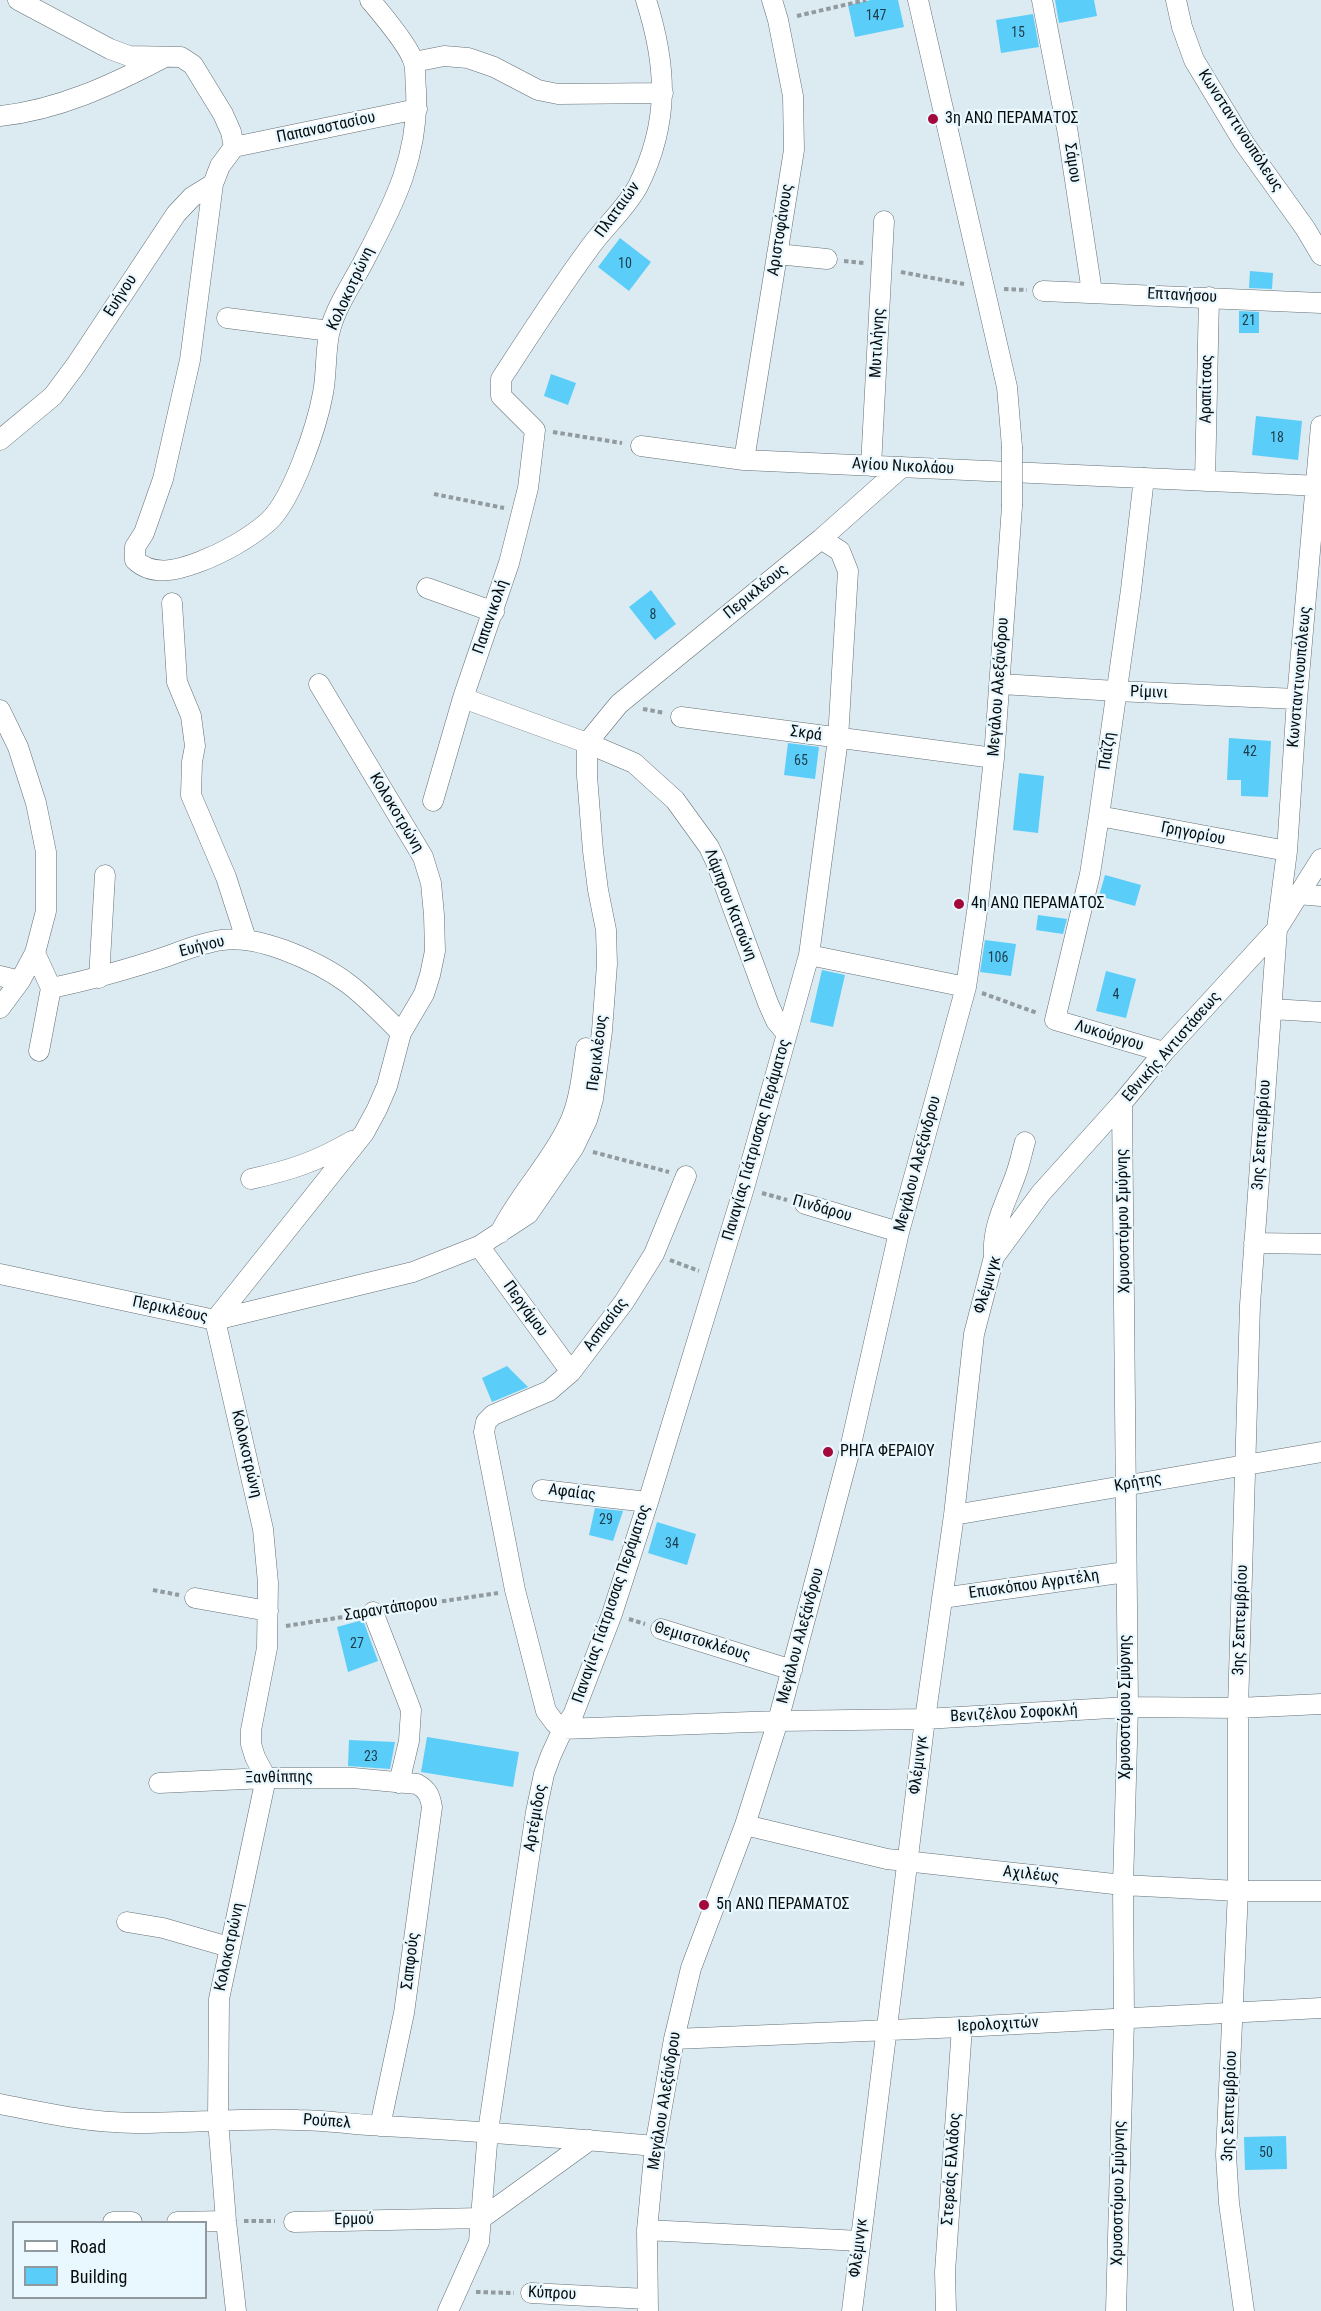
<!DOCTYPE html>
<html>
<head>
<meta charset="utf-8">
<style>
	body { margin:0 }
	#map { position:relative; width:1321px; height:2311px; overflow:hidden; background:#dceaf1; font-family:"Roboto Condensed",sans-serif }
	canvas { display:block }
	.legend { position:absolute; left:12px; top:2221px; width:195px; height:78px; box-sizing:border-box; background:#e9f7fe; border:2px solid #8f999e; margin:0; padding:8px 10px; list-style:none; font-size:18px; color:#080d0f }
	.legend li { display:flex; align-items:center; gap:12px; height:30px }
	.legend b { width:30px; border:2px solid #8f999e }
</style>
</head>
<body>
<div id="map">
<canvas width="1321" height="2311"></canvas>
<ul class="legend">
<li><b style="height:8px;background:#fff"></b>Road</li>
<li><b style="height:16px;background:#5bcdf9"></b>Building</li>
</ul>
</div>
<script>
const ctx = document.querySelector('canvas').getContext('2d');
ctx.lineJoin = 'round';
function fill(path, color) {
  ctx.fillStyle = color;
  ctx.fill(path, 'evenodd');
}
function strokePath(path, color, width, dash) {
  ctx.strokeStyle = color;
  ctx.lineWidth = width;
  ctx.lineCap = dash ? 'butt' : 'round';
  ctx.setLineDash(dash || []);
  ctx.stroke(path);
}
function write(font, color, halo, rows, align = 'center') {
  ctx.font = font + ' "Roboto Condensed",sans-serif';
  ctx.lineWidth = 4.5;
  ctx.setLineDash([]);
  ctx.textBaseline = 'middle';
  ctx.strokeStyle = halo;
  ctx.fillStyle = color;
  for (const [text, x, y, turn = 0] of rows) {
    ctx.save();
    ctx.translate(x, y);
    ctx.rotate((+turn || 0) * Math.PI / 180);
    ctx.textAlign = isNaN(turn) ? turn : align;
    if (halo) ctx.strokeText(text, 0, 0);
    ctx.fillText(text, 0, 0);
    ctx.restore();
  }
}
fill(new Path2D(`
	M871,0H898L904,27L855,37L848,5Z
	M1055,0H1094L1097,16L1059,23Z
	M1033,14L1039,47L1001,53L996,20Z
	M620,238L651,262L629,291L598,267Z
	M1250,271L1273,273L1272,289L1249,288Z
	M1239,311L1259,312V333H1239Z
	M551,374L576,383L568,405L544,396Z
	M1256,416L1302,421L1298,460L1252,455Z
	M651,590L676,624L655,640L629,607Z
	M1229,738L1271,741L1268,797L1241,796V780H1227Z
	M788,743L819,747L815,779L784,775Z
	M1019,773L1044,776L1038,833L1013,830Z
	M1105,875L1141,885L1135,906L1099,896Z
	M1038,915L1067,919L1063,934L1036,930Z
	M985,940L1016,944L1011,976L980,972Z
	M822,970L845,975L833,1027L810,1022Z
	M1106,971L1136,979L1126,1018L1096,1011Z
	M507,1366L528,1387L492,1402L482,1378Z
	M595,1508L623,1511L613,1541L589,1535Z
	M657,1522L696,1534L687,1565L648,1553Z
	M363,1620L378,1661L348,1672L337,1627Z
	M427,1737L519,1752L513,1787L421,1772Z
	M349,1740L395,1742L390,1769L348,1766Z
	M1286,2136L1287,2169L1245,2170L1244,2137Z`), '#5bcdf9');
const minor = new Path2D(`
	M18,0L110,49L129,56L181,57L193,65L223,114L231,132L234,147
	M918,0L1007,387L1012,447
	M1042,0L1068,134L1092,292
	M1176,0L1182,27L1194,60L1244,143L1305,228L1321,255
	M414,62L444,56L468,58L494,67L538,90L558,94L663,93
	M0,116C58,110 112,85 163,58
	M234,147L417,109
	M213,184L190,360L163,479L144,533L135,547V560C153,577 178,570 199,562C223,553 250,538 269,521C293,498 317,426 323,393C327,373 325,348 330,330C337,304 354,281 366,257C395,202 419,154 416,90C415,82 416,71 414,63C410,47 381,13 370,0
	M777,254L827,259
	M1043,291L1321,303
	M227,318L330,331
	M0,440L53,396L76,365L176,214L192,197L213,184L220,166L234,147
	M641,446L744,460L1321,486
	M744,460L794,150L793,96L778,20L772,0
	M871,466L884,221
	M1144,478L1131,590L1099,816L1090,874L1055,1020L1164,1052
	M1205,481L1209,297
	M427,588L494,612
	M172,603L177,682L191,716L195,746L192,762L191,795L226,877L246,939
	M1001,684L1116,691L1297,699
	M463,698L587,743L634,763L675,800L709,847L716,862L768,1003L776,1021L787,1034
	M0,710L18,747L36,803L46,852V911L35,953L51,988C87,981 121,971 156,960C178,953 199,943 222,940C243,937 264,943 284,950C340,971 360,991 401,1033
	M681,717L994,758
	M433,801L463,698L509,563L528,488L535,430L501,396V379C529,336 557,292 588,250C603,228 625,210 638,186C670,122 667,66 646,0
	M1099,816L1287,851
	M1297,894L1321,896
	M809,955L966,987
	M0,976L20,981
	M99,978L105,875
	M0,1008L20,981L35,953
	M1272,1009L1321,1012
	M39,1051L51,988
	M251,1179C291,1170 316,1162 352,1141
	M805,1204L899,1232
	M500,1233C519,1194 551,1163 569,1124C580,1101 582,1073 586,1048
	M1254,1243L1321,1244
	M479,1246L571,1372
	M994,1254C992,1226 1007,1200 1016,1174C1020,1163 1022,1152 1025,1142
	M0,1274L215,1320L413,1272L479,1246L528,1214L574,1147L587,1120L593,1099L602,1031L607,964L606,930L598,890L593,851L587,776V743L619,704L821,539L902,467
	M542,1490L648,1502
	M954,1515L1321,1452
	M195,1598L268,1611
	M942,1598L1126,1572
	M373,1612L411,1710L409,1741L399,1783
	M661,1629L792,1670
	M563,1729L778,1721L925,1719L1128,1707L1238,1708L1321,1704
	M563,1729L555,1723L546,1711L515,1590L484,1432L486,1422L493,1415L549,1391L571,1372L624,1302L654,1254L686,1176
	M159,1783L266,1778H353L417,1784C428,1790 430,1796 432,1807L404,2013L380,2126
	M745,1825L887,1859L1123,1885L1238,1891H1321
	M127,1922L163,1928L229,1947
	M674,2039L962,2027L1321,2008
	M0,2104C45,2113 89,2123 135,2123C189,2123 243,2118 298,2120C327,2120 355,2125 384,2126C474,2131 565,2138 655,2146
	M482,2218L590,2140
	M113,2222H132
	M177,2222L226,2221
	M294,2222L482,2218
	M647,2230L860,2241
	M531,2293L647,2299
	M236,2311L226,2221L218,2120L219,1999L266,1778L255,1757L251,1744V1730L267,1648L268,1583L263,1529L215,1320L364,1133L377,1109L387,1086L401,1033L424,994L430,975L435,951L434,915L431,883L423,857L319,684
	M448,2311L479,2242L488,2131L536,1812L544,1774L551,1755L563,1729L573,1715L612,1614L648,1502L744,1188L809,955L838,739L848,571L840,551L821,539
	M648,2311L647,2230L655,2146L674,2039L691,1968L745,1825L778,1721L849,1453L899,1232L966,987L978,905L994,758L1012,506
	M852,2311L925,1719L954,1515L974,1334L994,1257L1041,1193L1122,1103L1164,1052L1277,929L1321,859
	M946,2311L945,2272L962,2027
	M1116,2311L1124,2019L1123,1885L1128,1707L1122,1103
	M1244,2311L1229,2203L1226,2155L1238,1891V1708L1250,1305L1277,929L1287,851L1297,699L1321,426`);
strokePath(minor, '#637076', 21);
strokePath(new Path2D(`
	M797,16L866,0
	M844,261L864,263
	M901,272L964,284
	M1004,289L1027,290
	M553,432L622,443
	M434,494L504,508
	M643,709L665,713
	M982,993L1037,1013
	M593,1152L669,1172
	M762,1193L787,1200
	M670,1260L699,1271
	M153,1590L179,1595
	M390,1609L498,1593
	M629,1619L645,1624
	M286,1626L356,1615
	M244,2221H275
	M476,2292L514,2293`), '#909a9f', 4, [4.5, 3]);
strokePath(minor, '#fff', 20);
const minorBridge = new Path2D(`
	M1012,506V447`);
strokePath(minorBridge, '#637076', 21, []);
strokePath(minorBridge, '#fff', 20);
for (const [x, y, r, color] of [
	[933,119,6,"#a4093c"],
	[959,904,6,"#a4093c"],
	[828,1452,6,"#a4093c"],
	[704,1905,6,"#a4093c"]
]) {
  const dot = new Path2D();
  dot.arc(x, y, r, 0, 2 * Math.PI);
  ctx.fillStyle = color;
  ctx.fill(dot);
  strokePath(dot, '#e9f7fe', 2);
}
write('14px', '#1d3d4a', null, [
	["147",876,16],
	["15",1018,33],
	["10",625,264],
	["21",1249,321],
	["18",1277,438],
	["8",653,615],
	["42",1250,752],
	["65",801,761],
	["106",998,958],
	["4",1116,995],
	["29",606,1520],
	["34",672,1544],
	["27",357,1644],
	["23",371,1757],
	["50",1266,2153]
]);
write('16px', '#080d0f', '#e9f7fe', [
	["3η ΑΝΩ ΠΕΡΑΜΑΤΟΣ",945,119],
	["4η ΑΝΩ ΠΕΡΑΜΑΤΟΣ",971,904],
	["ΡΗΓΑ ΦΕΡΑΙΟΥ",840,1452],
	["5η ΑΝΩ ΠΕΡΑΜΑΤΟΣ",716,1905]
], 'left');
write('16px', '#080d0f', '#e9f7fe', [
	["Παπαναστασίου",326,128,-12],
	["Κωνσταντινουπόλεως",1240,131,57],
	["Σάμου",1072,163,81],
	["Πλαταιών",618,210,-54],
	["Αριστοφάνους",781,230,-81],
	["Κολοκοτρώνη",351,289,-65],
	["Ευήνου",121,296,-57],
	["Επτανήσου",1182,296,3],
	["Μυτιλήνης",878,343,-87],
	["Αραπίτσας",1207,389,-89],
	["Αγίου Νικολάου",903,467,3],
	["Περικλέους",756,592,-39],
	["Παπανικολή",491,617,-71],
	["Κωνσταντινουπόλεως",1300,677,-85],
	["Μεγάλου Αλεξάνδρου",999,687,-86],
	["Ρίμινι",1149,693,2],
	["Σκρά",806,734,8],
	["Παΐζη",1108,751,-82],
	["Κολοκοτρώνη",396,813,59],
	["Γρηγορίου",1193,834,11],
	["Λάμπρου Κατσώνη",730,905,69],
	["Ευήνου",202,947,-14],
	["Λυκούργου",1109,1036,17],
	["Εθνικής Αντιστάσεως",1172,1047,-49],
	["Περικλέους",598,1053,-83],
	["3ης Σεπτεμβρίου",1262,1135,-86],
	["Παναγίας Γιάτρισσας Περάματος",757,1140,-74],
	["Μεγάλου Αλεξάνδρου",918,1164,-75],
	["Πινδάρου",822,1209,16],
	["Χρυσοστόμου Σμύρνης",1124,1221,-91],
	["Φλέμινγκ",988,1285,-73],
	["Περγάμου",525,1309,54],
	["Περικλέους",170,1310,12],
	["Ασπασίας",606,1325,-53],
	["Κολοκοτρώνη",246,1454,77],
	["Κρήτης",1138,1483,-10],
	["Αφαίας",572,1493,7],
	["Επισκόπου Αγριτέλη",1034,1585,-8],
	["Παναγίας Γιάτρισσας Περάματος",612,1604,-71],
	["Σαραντάπορου",391,1609,-9],
	["3ης Σεπτεμβρίου",1241,1620,-88],
	["Μεγάλου Αλεξάνδρου",801,1636,-75],
	["Θεμιστοκλέους",702,1642,17],
	["Χρυσοστόμου Σμύρνης",1126,1707,-90],
	["Βενιζέλου Σοφοκλή",1014,1714,-3],
	["Φλέμινγκ",919,1765,-83],
	["Ξανθίππης",279,1778,-1],
	["Αρτέμιδος",536,1818,-80],
	["Αχιλέως",1031,1875,6],
	["Κολοκοτρώνη",230,1947,-78],
	["Σαπφούς",411,1961,-83],
	["Ιερολοχιτών",998,2025,-3],
	["Μεγάλου Αλεξάνδρου",665,2101,-81],
	["3ης Σεπτεμβρίου",1230,2106,-88],
	["Ρούπελ",327,2122,4],
	["Στερεάς Ελλάδος",952,2169,-86],
	["Χρυσοστόμου Σμύρνης",1119,2193,-89],
	["Ερμού",354,2220,-1],
	["Φλέμινγκ",859,2248,-83],
	["Κύπρου",552,2294,3]
]);
</script>
</body>
</html>
